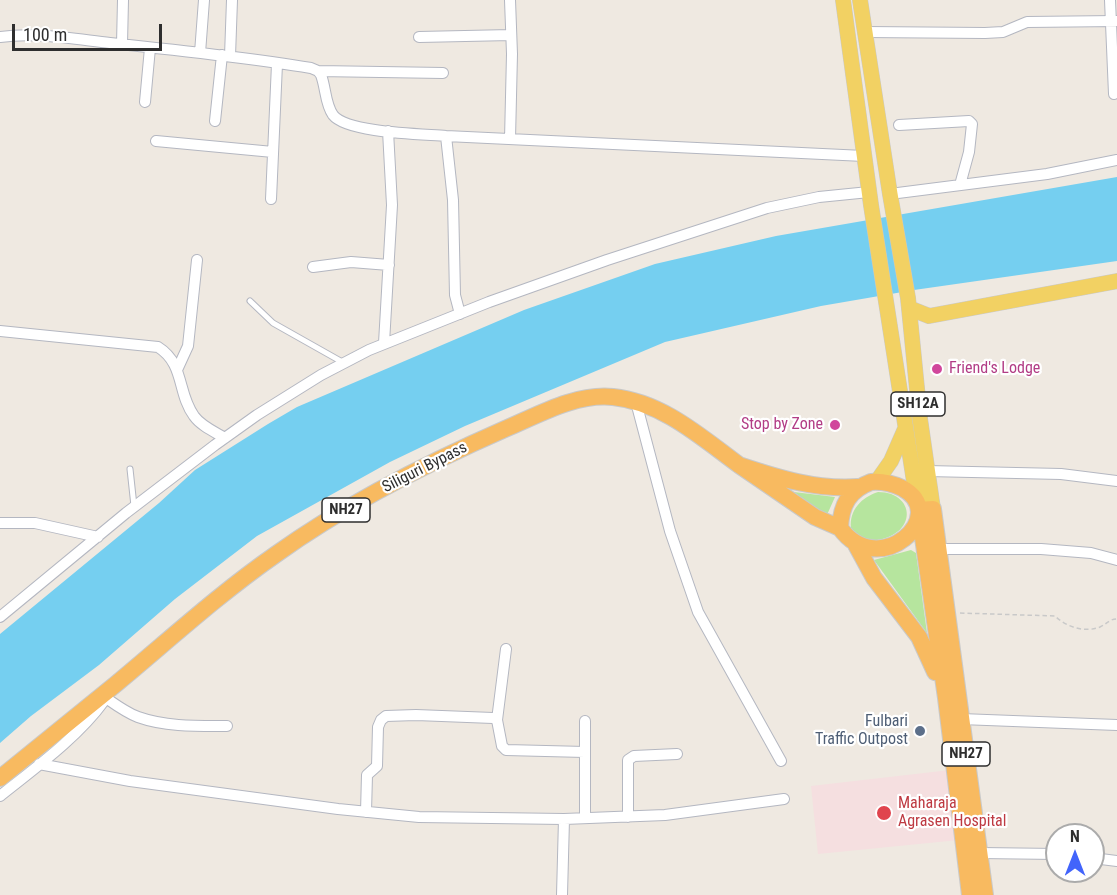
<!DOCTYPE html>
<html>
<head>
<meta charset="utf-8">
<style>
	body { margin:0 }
	#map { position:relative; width:1117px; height:895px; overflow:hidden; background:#efe9e1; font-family:"Roboto Condensed",sans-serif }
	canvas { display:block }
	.north { position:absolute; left:1045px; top:823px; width:60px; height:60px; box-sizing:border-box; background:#fff; border:2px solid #ababab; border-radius:50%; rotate:0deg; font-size:16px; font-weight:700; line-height:24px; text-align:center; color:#2e2e2e }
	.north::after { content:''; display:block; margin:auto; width:21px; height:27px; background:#4264fb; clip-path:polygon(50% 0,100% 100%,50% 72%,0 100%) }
	.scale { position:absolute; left:12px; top:24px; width:150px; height:27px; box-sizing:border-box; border:3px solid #2e2e2e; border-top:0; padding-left:8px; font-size:18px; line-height:21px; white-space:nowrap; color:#2e2e2e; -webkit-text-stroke:4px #fff; paint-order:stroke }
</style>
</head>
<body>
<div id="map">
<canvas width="1117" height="895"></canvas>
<div class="north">N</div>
<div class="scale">100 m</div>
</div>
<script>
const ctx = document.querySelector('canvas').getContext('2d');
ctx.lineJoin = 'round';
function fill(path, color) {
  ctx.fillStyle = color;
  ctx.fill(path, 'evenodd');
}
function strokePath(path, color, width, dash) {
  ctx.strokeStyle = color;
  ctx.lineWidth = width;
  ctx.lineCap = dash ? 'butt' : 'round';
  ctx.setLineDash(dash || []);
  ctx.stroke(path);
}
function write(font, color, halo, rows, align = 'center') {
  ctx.font = font + ' "Roboto Condensed",sans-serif';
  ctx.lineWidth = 4.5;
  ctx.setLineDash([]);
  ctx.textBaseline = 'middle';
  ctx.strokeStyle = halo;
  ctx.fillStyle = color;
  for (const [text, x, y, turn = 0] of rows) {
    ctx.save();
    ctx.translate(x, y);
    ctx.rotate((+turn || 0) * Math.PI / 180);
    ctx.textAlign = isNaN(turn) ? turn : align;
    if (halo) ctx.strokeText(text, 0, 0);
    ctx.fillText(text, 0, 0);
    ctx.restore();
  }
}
fill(new Path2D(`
	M950,770L959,840L818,854L811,786Z`), '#f5dfe0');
fill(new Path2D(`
	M794,492L835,497L826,517Z
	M878,492C918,492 919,541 865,541L851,528C849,510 862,497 878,492Z
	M911,550L916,553L927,633L874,560Z`), '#b6e59e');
fill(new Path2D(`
	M1117,177V261L914,290L821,306L665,342L465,426L390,462L257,536L175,599L99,665L31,716L0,743V634L159,503L195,470L268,424L297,407L524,310L655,264L776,236Z`), '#75cff0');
const service = new Path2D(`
	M250,301L273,323L344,363
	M130,469L134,506`);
const minor = new Path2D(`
	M510,0L512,54L510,139
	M1110,0L1114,94
	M865,32L985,33L1003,32L1027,22L1117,21
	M0,37C36,32 74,39 110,43C177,50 244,57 311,68L318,71L321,75C326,88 325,104 333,115C347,133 422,134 446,136L864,156
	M419,37L511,35
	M122,44L123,0
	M200,53L204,0
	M230,56L232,0
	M318,71L443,73
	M145,102L150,48
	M215,121L222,55
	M899,125L969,121L972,124L969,152L960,185
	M446,136L453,200L455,295L460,314
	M156,141L273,152
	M890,194L1047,174L1117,160
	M271,199L277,64
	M313,267L351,262L389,265
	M0,331L158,347C185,364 177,393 194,416C201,426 215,432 225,438
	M384,343L392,205L388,131
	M177,370L188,346L197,260
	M636,402L670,531L698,612L781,761
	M927,471L1061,474L1117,481
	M0,523H35L98,537
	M939,549H1041L1091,553L1117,560
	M0,617L126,513L215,445L257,415L321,375L369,350L489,302L607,260L767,208L819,197L869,192
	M106,698C116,705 127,713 138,717C166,727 198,726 227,726
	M961,719L1117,725
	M497,720L506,649
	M585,721V818
	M39,764L130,781L338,809L419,817L564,819L665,815L784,799
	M0,796C35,768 78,737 104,701
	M366,812L367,775L377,766L378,727L381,720L386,716L416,715L493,718L497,720L502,746L506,750L585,752
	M628,817V760L634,756L677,754
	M980,853L1057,854
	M1093,858L1117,861
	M562,895L564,819`);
const primary = new Path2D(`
	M843,0L871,205L918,507
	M860,0L890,194L908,298L920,419L933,509
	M909,308L929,316L1117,281
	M877,481L891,461L905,429`);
const trunk = new Path2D(`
	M871,482C883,481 891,483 902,488C952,515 879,582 840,528C841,505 849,490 871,482Z
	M840,528L815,517L739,465C778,478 816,490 858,487
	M856,545L874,578L919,637L935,672
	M0,778C39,746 78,715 116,684C169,640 219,594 275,555C346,504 425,464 505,429C538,415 576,393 613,397C662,402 701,437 739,465
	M970,895L946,698L919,510L933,509L985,895`);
strokePath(service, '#b4b7c1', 7);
strokePath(minor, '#b4b7c1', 12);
strokePath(primary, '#c9c9c9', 16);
strokePath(trunk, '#c9c9c9', 18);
strokePath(new Path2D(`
	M960,613L1055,616C1066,627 1085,633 1100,627C1107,624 1109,619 1117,619
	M902,799L915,798`), '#c9c9c9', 1.5, [4.5, 3]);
strokePath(service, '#fff', 5);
strokePath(minor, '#fff', 10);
strokePath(primary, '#f2d163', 15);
strokePath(trunk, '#f8ba60', 16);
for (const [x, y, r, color] of [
	[937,369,6,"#d1479c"],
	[835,425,6,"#d1479c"],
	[920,731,6,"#5c6f8a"],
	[884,813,8,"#e0444e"]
]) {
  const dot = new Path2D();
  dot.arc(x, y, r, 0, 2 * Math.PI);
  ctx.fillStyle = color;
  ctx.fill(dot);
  strokePath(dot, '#fff', 2);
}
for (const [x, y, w] of [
	[918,404,54],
	[346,510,48],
	[966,754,48]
]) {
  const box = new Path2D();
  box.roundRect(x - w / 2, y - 12, w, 24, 4.5);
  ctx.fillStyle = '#fff';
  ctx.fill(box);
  strokePath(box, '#2e2e2e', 1.5);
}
write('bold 15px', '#2e2e2e', null, [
	["SH12A",918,404],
	["NH27",346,510],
	["NH27",966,754]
]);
write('16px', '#b23c85', '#fff', [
	["Friend's Lodge",949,369],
	["Stop by Zone",823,425,"right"]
], 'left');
write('16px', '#2e2e2e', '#fff', [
	["Siliguri Bypass",425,468,-27]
]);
write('16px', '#4e5e75', '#fff', [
	["Fulbari",908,722],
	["Traffic Outpost",908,740]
], 'right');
write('16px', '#be3a42', '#fff', [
	["Maharaja",898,804],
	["Agrasen Hospital",898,822]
], 'left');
</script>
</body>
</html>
